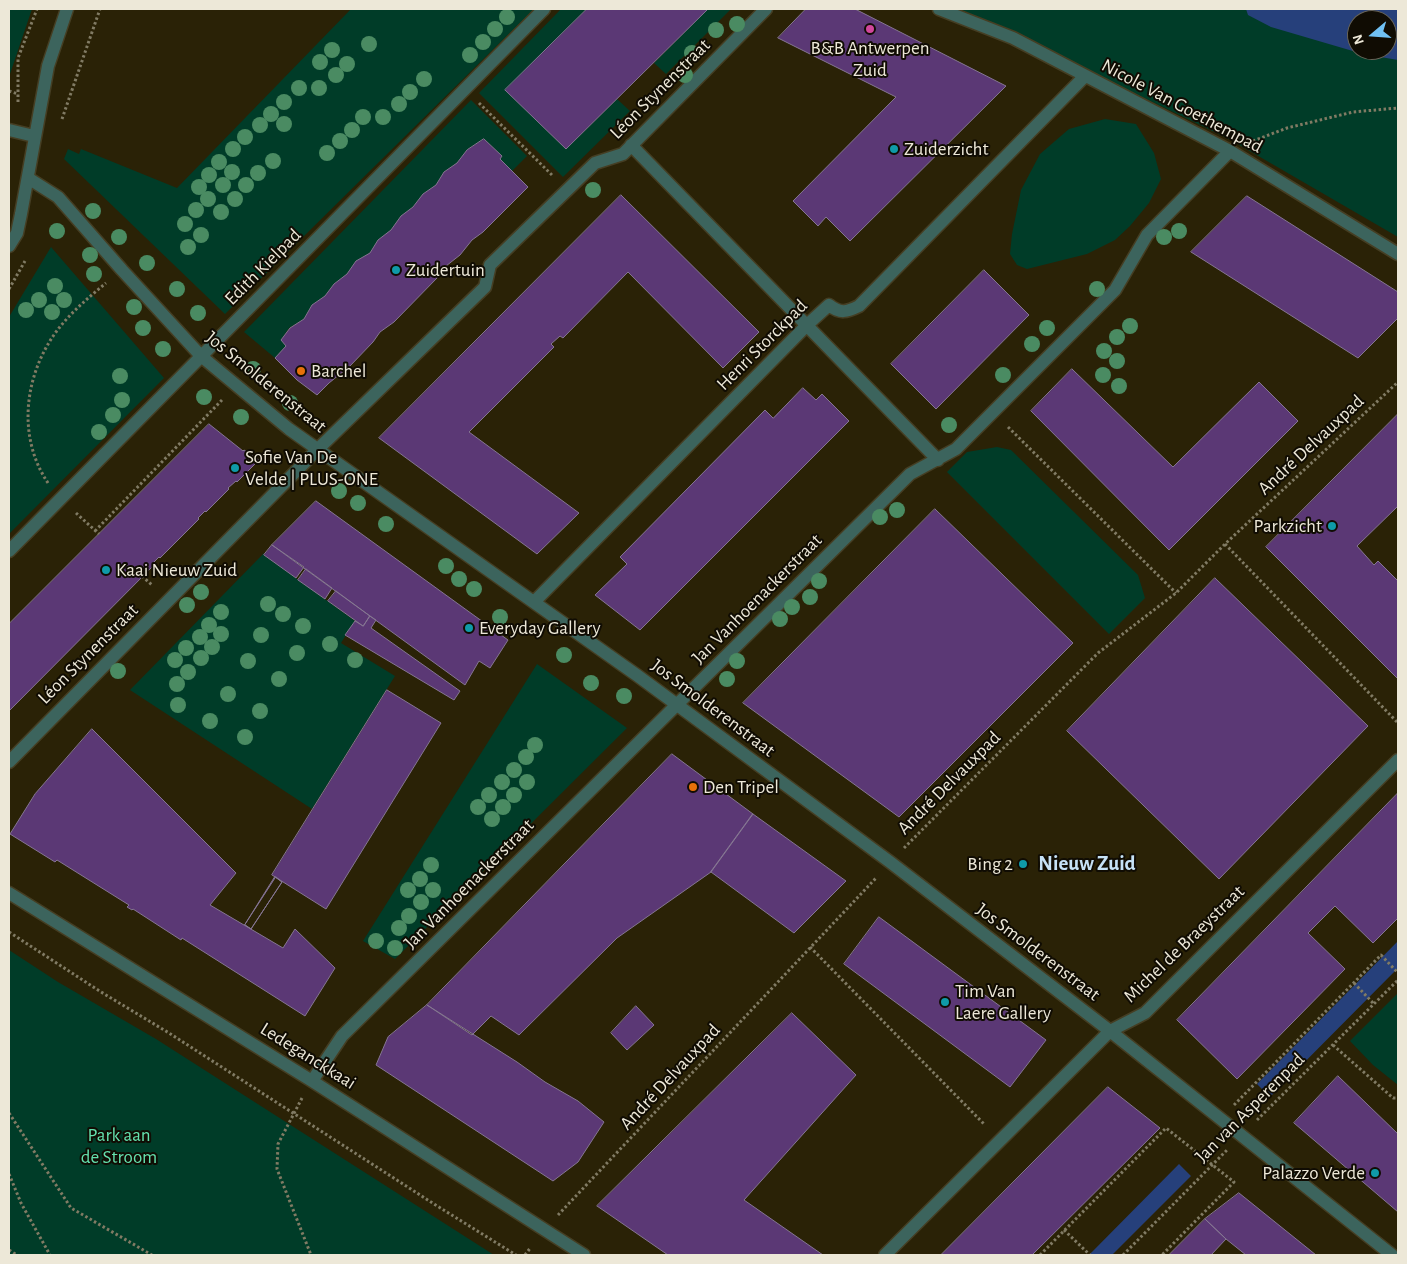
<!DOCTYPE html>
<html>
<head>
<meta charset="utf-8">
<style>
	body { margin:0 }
	#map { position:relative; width:1407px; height:1264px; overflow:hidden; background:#2a2206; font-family:"Alegreya Sans",sans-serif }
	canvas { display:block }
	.frame { position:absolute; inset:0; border:10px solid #ede8d8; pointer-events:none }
	.north { position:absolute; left:1347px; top:10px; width:50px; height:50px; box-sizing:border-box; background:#100c03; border:1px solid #686458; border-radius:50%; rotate:252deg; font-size:14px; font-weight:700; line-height:20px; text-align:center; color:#ede8d8 }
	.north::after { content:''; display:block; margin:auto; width:18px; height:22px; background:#70c1f4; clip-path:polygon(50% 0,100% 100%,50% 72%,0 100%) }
</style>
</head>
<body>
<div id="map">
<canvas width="1407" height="1264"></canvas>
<div class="frame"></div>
<div class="north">N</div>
</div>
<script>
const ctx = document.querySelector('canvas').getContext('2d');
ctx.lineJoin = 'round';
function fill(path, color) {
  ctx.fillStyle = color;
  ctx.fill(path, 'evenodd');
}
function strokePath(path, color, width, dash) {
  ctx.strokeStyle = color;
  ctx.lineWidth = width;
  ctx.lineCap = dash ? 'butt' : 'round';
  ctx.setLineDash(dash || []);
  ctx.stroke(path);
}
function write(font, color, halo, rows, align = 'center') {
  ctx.font = font + ' "Alegreya Sans",sans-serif';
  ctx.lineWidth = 4;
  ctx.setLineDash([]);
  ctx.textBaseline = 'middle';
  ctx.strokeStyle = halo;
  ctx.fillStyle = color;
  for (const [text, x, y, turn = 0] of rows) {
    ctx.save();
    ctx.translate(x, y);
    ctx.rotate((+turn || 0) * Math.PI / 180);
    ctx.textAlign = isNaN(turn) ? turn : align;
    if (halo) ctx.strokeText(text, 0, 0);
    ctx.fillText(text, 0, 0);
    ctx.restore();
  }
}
fill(new Path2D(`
	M9,9H32L9,77Z
	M351,9H534L225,314L64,159L68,149L79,154L81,149L177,188Z
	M561,9H587L506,90L566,149L617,99L630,111L563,177L479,93Z
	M708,9H731L666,74L654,63Z
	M960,9H1398V237L1229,139ZM1357,20H1387V50H1357Z
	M471,100L527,156L512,171L500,159L502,156L484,139L467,150L457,163L444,172L436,185L423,194L413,207L401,216L391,230L378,240L370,253L356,261L347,274L334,284L325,296L312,305L304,319L289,328L281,340L286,346L275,358L244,332Z
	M1105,119L1136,124L1154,153L1161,179L1149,203L1130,226L1115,240L1087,254L1027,269L1017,265L1010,254L1012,234L1021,190L1040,154L1069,129Z
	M51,247L164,378L9,534V317Z
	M997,447L1011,450L1138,575L1145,598L1109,634L947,472L967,452Z
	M264,553V555L355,621L341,643L395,676L312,809L130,690Z
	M537,664L627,728L395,959L363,941Z
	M9,950L58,982L156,1039L494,1255H9Z
	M1398,993V1085L1373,1065L1350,1041Z`), '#003c28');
fill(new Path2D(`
	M1246,9H1398V60L1363,54L1271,27L1248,15ZM1357,20H1387V50H1357Z
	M1398,941V968L1270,1097L1257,1084Z
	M1179,1164L1191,1176L1112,1255H1089Z`), '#26407b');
const building = new Path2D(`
	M587,9H708L566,149L505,90Z
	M806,9H855L1006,86L850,241L826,217L818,226L793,201L896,97L778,38Z
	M484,139L502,156L500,159L528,187L483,232L472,240L460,255L446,266L438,277L394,322L380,332L373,342L350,366L329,383L317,395L297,380L275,358L286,346L281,340L290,328L304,319L312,305L325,296L334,284L347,274L356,261L370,253L378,240L391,230L401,216L413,207L423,194L436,185L444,172L457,163L467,150Z
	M621,195L759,332L723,368L628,272L563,338L560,336L551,344L554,347L469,432L579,513L537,554L379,438Z
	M1247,196L1398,292V318L1358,358L1191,252Z
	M984,270L1029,315L936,409L891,364Z
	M1072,369L1173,467L1259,382L1298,421L1169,550L1031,411Z
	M803,388L816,400L822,394L849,421L640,630L595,595L627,564L620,557L765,410L773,418Z
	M1398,414V506L1357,546L1374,565L1378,561L1398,581V679L1266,547Z
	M209,424L243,451L244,450L259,460L237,482L236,481L228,488L229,489L206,512L205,511L198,518L199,519L160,558L159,557L152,564L154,565L9,711V624Z
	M316,501L508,640L490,668L479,661L465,685L272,545Z
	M935,509L1073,643L899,817L743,703Z
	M272,545L304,567L296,578L264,555Z
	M306,569L332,588L325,599L298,580Z
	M1215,578L1368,726L1219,879L1067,731Z
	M336,591L370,616L363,626L328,601Z
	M370,616L376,620L371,628L460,691L454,700L345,635L355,621L363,626Z
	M387,690L441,723L326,909L272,875Z
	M92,729L236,873L210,905L283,948L295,929L335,968L305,1016L182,938L181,940L133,909L132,910L127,907L129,905L57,860L55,862L10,834L35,794Z
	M672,754L753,814L711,872L617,938L519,1035L491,1016L472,1035L427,1005Z
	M1398,793V918L1373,943L1335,906L1308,933L1345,969L1237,1079L1177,1020Z
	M753,814L846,881L794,933L711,872Z
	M275,877L282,882L251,929L245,925Z
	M276,877L282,882L251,929L245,925Z
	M879,917L1046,1040L1010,1087L844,964Z
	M427,1005L517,1062L545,1082L578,1101L604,1122L578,1162L553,1181L376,1065L388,1037Z
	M636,1006L654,1025L627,1050L611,1033Z
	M792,1013L856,1075L744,1200L823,1255H668L597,1206Z
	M1338,1076L1398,1134V1212L1294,1123Z
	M1108,1087L1160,1128L1032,1255H941Z
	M1239,1193L1316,1255H1246L1226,1239L1205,1219Z
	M1205,1219L1226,1239L1211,1255H1169Z`);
fill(building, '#5b3875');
strokePath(building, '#857692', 1);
const minor = new Path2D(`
	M939,9L1013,38L1230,151L1398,254
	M9,130L34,136
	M631,145L938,460
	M28,178L58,197L122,270L201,356L289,429L638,676L890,862L1110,1031L1392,1255
	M9,246L17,233L21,214L48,66L67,9
	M9,551L544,9
	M535,601L807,325L829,305C840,314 847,312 859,306L1085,76
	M9,762L318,449L485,287L490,265L595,163L623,154L766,9
	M9,893L312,1081L584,1255
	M312,1081L342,1036L910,474L956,449L1115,290L1147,235L1230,151
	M885,1255L1110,1031L1145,1013L1398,760`);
strokePath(minor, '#453e23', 15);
strokePath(new Path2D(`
	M9,91L18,94
	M18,102V58L37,9
	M479,103L553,176
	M62,119L100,9
	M1253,141L1287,128L1353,112L1398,108
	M9,289L25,261
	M1008,427L1176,593
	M48,483C17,437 24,376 56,332C70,313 88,298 106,283
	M76,513L99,534
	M95,531L222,400
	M1225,544L1398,723
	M142,576L153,586
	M904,848L1098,653L1176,593L1225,544L1398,382
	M9,932L101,992L169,1033L434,1204L516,1255
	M810,947L985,1125
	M1354,983L1374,1004
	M1333,1045L1393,1098H1398
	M302,1098L278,1144L277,1169L311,1255
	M1234,1105L1381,955L1398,973
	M9,1113L71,1208L152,1255
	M1257,1120L1398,980
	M9,1174L21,1203L50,1255
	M558,1215L876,878
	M1064,1230L1090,1255
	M9,1250L17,1255
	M525,1255L531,1247
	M1040,1255L1166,1128L1234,1182L1162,1255
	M1123,1255L1227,1150`), '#817b64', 3, [2.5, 2.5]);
strokePath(minor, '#3c645d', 12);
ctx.fillStyle = '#4a8b62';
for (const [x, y] of [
	[507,17],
	[737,24],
	[495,29],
	[716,30],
	[483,42],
	[369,44],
	[332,50],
	[692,53],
	[470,55],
	[320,62],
	[347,64],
	[336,75],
	[685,75],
	[424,79],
	[299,88],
	[319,88],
	[410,92],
	[284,102],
	[399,104],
	[271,114],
	[363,117],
	[383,117],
	[284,124],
	[260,125],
	[352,130],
	[245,137],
	[340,141],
	[233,149],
	[327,153],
	[273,161],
	[219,162],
	[232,172],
	[258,173],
	[209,175],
	[223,185],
	[246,185],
	[199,187],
	[593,190],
	[208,199],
	[235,199],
	[196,210],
	[93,211],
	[221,212],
	[185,224],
	[57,231],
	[1179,231],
	[201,235],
	[119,237],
	[1164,237],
	[188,247],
	[90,255],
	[147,263],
	[94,274],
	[55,286],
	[177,289],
	[1097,289],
	[39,300],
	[64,300],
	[134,307],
	[26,310],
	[52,312],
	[198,313],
	[1130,326],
	[143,328],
	[1047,328],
	[1117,337],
	[1032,344],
	[163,349],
	[1104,351],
	[1117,361],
	[253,369],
	[1003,375],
	[1103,375],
	[120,376],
	[1119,386],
	[204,397],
	[122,400],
	[290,403],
	[113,415],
	[241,417],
	[949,425],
	[99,432],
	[339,491],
	[358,503],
	[897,510],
	[880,517],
	[386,524],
	[446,566],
	[459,579],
	[819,581],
	[474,589],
	[201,592],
	[810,597],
	[268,604],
	[187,605],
	[792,607],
	[221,612],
	[283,614],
	[500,617],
	[780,619],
	[209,625],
	[303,626],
	[221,634],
	[261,635],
	[200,637],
	[330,644],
	[212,647],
	[186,648],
	[297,653],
	[564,655],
	[201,658],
	[175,660],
	[355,660],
	[248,661],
	[737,661],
	[118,671],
	[188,672],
	[279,679],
	[727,679],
	[591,683],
	[177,684],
	[228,694],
	[624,696],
	[178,705],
	[260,711],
	[210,721],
	[245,737],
	[535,745],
	[526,757],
	[514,770],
	[502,782],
	[527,782],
	[489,795],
	[514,795],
	[478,807],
	[503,807],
	[492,819],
	[431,865],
	[420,879],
	[408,890],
	[433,890],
	[421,902],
	[409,916],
	[399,928],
	[376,941],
	[395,948]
]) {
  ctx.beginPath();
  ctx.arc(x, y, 8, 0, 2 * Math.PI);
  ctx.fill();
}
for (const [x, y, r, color] of [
	[870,29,5,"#d1479c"],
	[894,149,5,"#0f9aa8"],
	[396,270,5,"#0f9aa8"],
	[301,371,5,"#e8710a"],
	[235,468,5,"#0f9aa8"],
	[1332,526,5,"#0f9aa8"],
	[106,570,5,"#0f9aa8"],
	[469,628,5,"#0f9aa8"],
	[693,787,5,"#e8710a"],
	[1023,864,5,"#0f9aa8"],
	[945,1002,5,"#0f9aa8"],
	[1375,1173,5,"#0f9aa8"]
]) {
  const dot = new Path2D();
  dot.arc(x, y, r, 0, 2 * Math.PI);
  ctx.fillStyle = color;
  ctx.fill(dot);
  strokePath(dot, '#100c03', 2);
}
write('19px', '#ede8d8', '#100c03', [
	["B&B Antwerpen",870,48,"center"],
	["Zuid",870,70,"center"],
	["Zuiderzicht",904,149],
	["Zuidertuin",406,270],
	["Barchel",311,371],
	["Sofie Van De",245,457],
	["Velde | PLUS-ONE",245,479],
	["Parkzicht",1322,526,"right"],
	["Kaai Nieuw Zuid",116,570],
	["Everyday Gallery",479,628],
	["Den Tripel",703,787],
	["Bing 2",1013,864,"right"],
	["Tim Van",955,991],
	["Laere Gallery",955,1013],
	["Palazzo Verde",1365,1173,"right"]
], 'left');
write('19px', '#ede8d8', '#100c03', [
	["Léon Stynenstraat",660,89,-45],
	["Nicole Van Goethempad",1182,106,28],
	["Edith Kielpad",263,267,-45],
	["Henri Storckpad",762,345,-45],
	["Jos Smolderenstraat",266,382,39],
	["André Delvauxpad",1311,445,-43],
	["Jan Vanhoenackerstraat",757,599,-45],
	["Léon Stynenstraat",88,654,-45],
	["Jos Smolderenstraat",713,708,37],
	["André Delvauxpad",949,783,-45],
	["Jan Vanhoenackerstraat",469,884,-45],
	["Michel de Braeystraat",1184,944,-44],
	["Jos Smolderenstraat",1038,952,37],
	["Ledeganckkaai",308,1056,32],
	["André Delvauxpad",670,1077,-47],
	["Jan van Asperenpad",1250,1108,-45]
]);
write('19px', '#64e1ae', '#100c03', [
	["Park aan",119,1135],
	["de Stroom",119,1157]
]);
write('bold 21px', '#c6e2f6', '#100c03', [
	["Nieuw Zuid",1087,864]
]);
</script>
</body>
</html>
